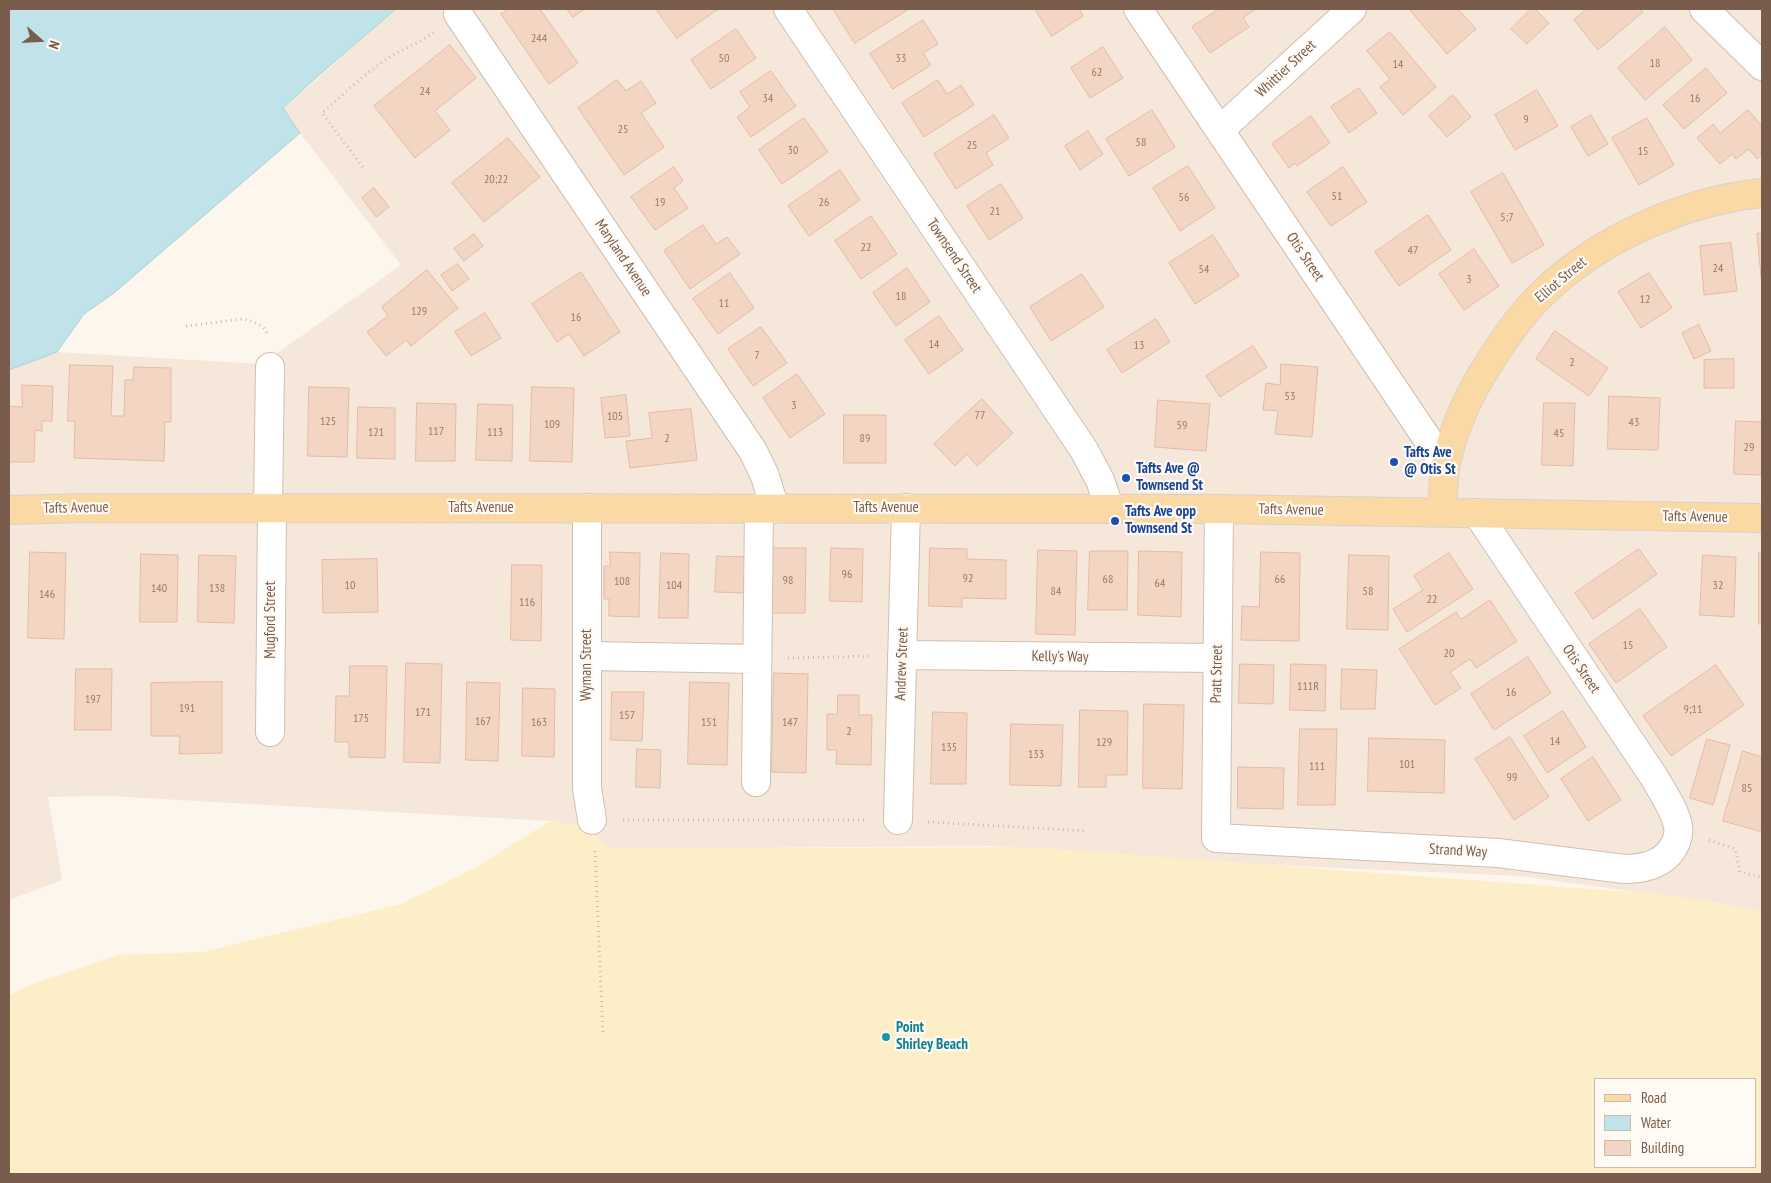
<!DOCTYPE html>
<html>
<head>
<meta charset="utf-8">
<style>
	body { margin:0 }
	#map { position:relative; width:1771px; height:1183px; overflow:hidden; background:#fdf6ec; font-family:"PT Sans Narrow",sans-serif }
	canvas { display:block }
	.frame { position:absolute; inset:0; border:10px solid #7a5c4d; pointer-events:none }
	.legend { position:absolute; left:1594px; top:1078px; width:162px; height:90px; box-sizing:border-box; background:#fffaf3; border:1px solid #cabbb1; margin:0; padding:6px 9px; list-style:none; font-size:15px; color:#7a5c4d }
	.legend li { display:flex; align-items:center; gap:10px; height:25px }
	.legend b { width:25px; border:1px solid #cabbb1 }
	.north { position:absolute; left:15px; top:15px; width:50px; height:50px; -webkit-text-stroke:4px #fffaf3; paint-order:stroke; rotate:109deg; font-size:14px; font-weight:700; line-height:20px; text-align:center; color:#7a5c4d }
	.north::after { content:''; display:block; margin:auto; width:18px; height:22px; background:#7a5c4d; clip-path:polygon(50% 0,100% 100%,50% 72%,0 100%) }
</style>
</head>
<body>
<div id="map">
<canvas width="1771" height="1183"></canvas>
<div class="frame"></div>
<ul class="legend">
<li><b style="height:6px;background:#fbd9a5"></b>Road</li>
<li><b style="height:14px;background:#bfe3e8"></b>Water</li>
<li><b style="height:14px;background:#f3d5c3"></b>Building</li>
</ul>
<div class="north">N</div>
</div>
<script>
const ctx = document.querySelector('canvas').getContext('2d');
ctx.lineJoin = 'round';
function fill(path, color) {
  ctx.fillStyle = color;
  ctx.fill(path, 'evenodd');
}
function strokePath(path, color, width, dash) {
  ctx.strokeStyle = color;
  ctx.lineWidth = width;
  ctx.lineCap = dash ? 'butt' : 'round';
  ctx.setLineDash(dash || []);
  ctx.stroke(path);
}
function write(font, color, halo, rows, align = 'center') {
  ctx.font = font + ' "PT Sans Narrow",sans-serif';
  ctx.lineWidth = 4.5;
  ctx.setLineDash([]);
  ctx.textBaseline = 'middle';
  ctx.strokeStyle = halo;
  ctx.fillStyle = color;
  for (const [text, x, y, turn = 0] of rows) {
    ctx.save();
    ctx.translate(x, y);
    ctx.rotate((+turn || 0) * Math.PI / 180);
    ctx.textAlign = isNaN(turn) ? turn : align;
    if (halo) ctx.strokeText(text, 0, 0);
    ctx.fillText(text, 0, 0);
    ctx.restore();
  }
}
fill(new Path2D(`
	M396,9H1762V913L1716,903L1520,876L1269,865L990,846L612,849L579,826L550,821L109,796L48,797L62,880L9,900V370L57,352L262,364L401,265L300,133L283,109Z`), '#f5e8da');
fill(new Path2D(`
	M550,821L579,826L612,849L1028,847L1645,893L1700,900L1762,912V1174H9V995L38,982L118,955L203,952L401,904L477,867ZM1595,1079H1755V1167H1595Z`), '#fcefc7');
const water = new Path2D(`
	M9,9H396L317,77L283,108L300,133L114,293L84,314L57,352L9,370Z`);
fill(water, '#bfe3e8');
strokePath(water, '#a5d3da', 1);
const building = new Path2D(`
	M509,9H540L578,63L549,84L501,14Z
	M567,9H585L573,17Z
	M656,9H718L677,38Z
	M833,9H909L855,43Z
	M1035,9H1079L1083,16L1052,36Z
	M1219,9H1256L1243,18L1249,27L1210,53L1192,27Z
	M1412,9H1458L1476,29L1447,54L1410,10Z
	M1531,9H1535L1549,23L1527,44L1511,29Z
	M1587,9H1640L1643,12L1598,50L1574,20Z
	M923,20L938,44L923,53L931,65L893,89L870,54Z
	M1665,27L1692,60L1645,100L1618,68Z
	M736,29L756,58L711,89L691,60Z
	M1390,32L1436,87L1403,115L1380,87L1390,79L1367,51Z
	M450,45L476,78L435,111L450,130L415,158L374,106Z
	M1103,47L1123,78L1090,98L1071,68Z
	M1706,68L1727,93L1684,129L1663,105Z
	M771,71L796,106L751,137L737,117L750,107L740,92Z
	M617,80L626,91L641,81L656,103L641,113L664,147L624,175L578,108Z
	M938,80L947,94L961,85L974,105L924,137L902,103Z
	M1359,88L1377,113L1349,133L1331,107Z
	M1537,90L1558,126L1515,150L1495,115Z
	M1453,95L1471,117L1447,137L1429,116Z
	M1152,110L1175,147L1129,176L1106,139Z
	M1748,110L1762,126V154L1757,159L1749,149L1736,159L1732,154L1720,164L1697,138L1713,124L1720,133Z
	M994,115L1009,138L986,153L993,165L956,189L934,154Z
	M1591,115L1608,144L1588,156L1571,127Z
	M1311,116L1330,143L1297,166L1295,163L1289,168L1272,144Z
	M804,118L828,152L782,184L759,150Z
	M1647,118L1674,165L1639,185L1612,138Z
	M1088,131L1103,154L1080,170L1065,146Z
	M508,138L540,177L484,222L452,183Z
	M1188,166L1215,208L1180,231L1153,188Z
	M674,167L683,181L674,188L688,208L655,230L631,197Z
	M1343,167L1367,202L1331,226L1307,192Z
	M840,170L860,200L809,236L788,206Z
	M1503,173L1544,245L1512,263L1471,192Z
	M1001,184L1023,218L989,240L967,206Z
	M374,188L389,207L376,217L362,198Z
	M1428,215L1451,250L1399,286L1375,252Z
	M871,216L897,254L861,279L835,241Z
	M703,225L716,244L727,237L740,254L690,289L664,251Z
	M1762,233V287L1757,234Z
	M474,234L483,246L464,261L454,249Z
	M1213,235L1239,276L1195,304L1169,263Z
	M1731,243L1737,291L1704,295L1700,246Z
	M1474,249L1499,286L1464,310L1439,274Z
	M458,264L469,279L452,291L441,275Z
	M907,268L930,302L896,326L873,293Z
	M427,270L458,308L411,346L406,340L386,356L367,332L388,316L382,307Z
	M581,272L620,332L584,356L569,334L557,342L532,304Z
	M730,273L754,308L718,334L693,299Z
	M1649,273L1672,308L1641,328L1618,292Z
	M1082,274L1104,307L1051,341L1030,307Z
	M485,313L501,338L471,356L455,332Z
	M939,316L963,350L929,374L905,340Z
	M1156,319L1170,342L1122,373L1107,350Z
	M1699,325L1711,351L1694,359L1682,333Z
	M761,327L787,363L753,386L728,349Z
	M1555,331L1608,368L1589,396L1536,359Z
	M1253,346L1267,367L1220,397L1206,376Z
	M1734,359V388H1704V360Z
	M1281,364L1318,367L1312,437L1275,434L1278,411L1263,410L1266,383L1280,385Z
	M70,365L113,366L111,416H124L125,380H133L134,367L171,368V422H165L164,461L74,458L75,421H68Z
	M797,374L825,414L790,438L763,398Z
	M22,385L53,386L52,421H42V431L35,430L34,462H9V406L22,407Z
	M309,387L349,388L347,457L308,456Z
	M532,387L574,388L572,462L530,461Z
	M626,395L630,436L605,438L601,398Z
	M1609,396L1660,398L1658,450L1608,449Z
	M982,399L1013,433L977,466L967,454L955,466L934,444Z
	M1158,400L1210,404L1206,451L1155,447Z
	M417,403L456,404L455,461H416Z
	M1544,403H1575L1573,466L1542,465Z
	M478,404L513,405L512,461L476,460Z
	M358,407L395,408V459L357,458Z
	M691,409L697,460L630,468L626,441L652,438L649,413Z
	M844,415H886V463H844Z
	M1736,421L1762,422V475L1734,474Z
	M772,548H806L805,613H770Z
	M831,548L863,549L862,602L830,601Z
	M930,548L967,549V559L1006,560V599L962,598V607L929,606Z
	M1639,549L1657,574L1593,619L1575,593Z
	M1038,550L1077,551L1075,635L1036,634Z
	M1090,551H1128L1127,610H1088Z
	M1139,551L1182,552L1181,617L1138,615Z
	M30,552L66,553L64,639L28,638Z
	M610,552L640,553L639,617L609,616V599H604V566H610Z
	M1261,552L1300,553L1299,641L1241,640L1242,606L1259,607Z
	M661,553L689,554L688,618H659Z
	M1449,553L1473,589L1407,632L1393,609L1423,590L1414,576Z
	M1759,553H1762V624H1759Z
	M141,554L178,555L177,622H140Z
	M199,555L236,556L234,623L198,622Z
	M1349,555L1389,556L1388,630L1347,629Z
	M1703,555L1736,557L1734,617L1700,615Z
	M717,556L748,557L747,593L715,592Z
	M377,559L378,612L323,613L322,560Z
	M512,565H542L541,641L511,640Z
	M1490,600L1517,641L1476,668L1470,659L1450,672L1461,688L1435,705L1399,649L1456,612L1461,619Z
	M1640,609L1667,647L1616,683L1589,644Z
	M1528,657L1551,693L1494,730L1471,694Z
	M406,663L442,664L440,763L404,762Z
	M1240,664L1274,665L1273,704L1239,703Z
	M1291,664L1326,665L1325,711L1290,710Z
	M1716,665L1744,705L1671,756L1643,716Z
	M350,666H387L385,758L349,757V742H335L336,696H349Z
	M76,669H112L111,730H75Z
	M1342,669L1377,670L1375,709H1341Z
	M774,673L808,674L806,773L772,772Z
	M222,682V753L179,754L180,736H151V683Z
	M467,682L500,683L498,761L466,760Z
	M690,682L729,683L727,765L688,764Z
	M523,688L555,689L554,757L522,756Z
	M612,692H644L642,741L611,740Z
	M838,695H859V715H872L871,765L836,764L837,750H827V714H837Z
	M1144,704L1184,705L1182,789L1143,788Z
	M1080,710L1128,711L1127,775H1106V787H1079Z
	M1563,711L1586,747L1547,773L1524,736Z
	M933,712L967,713L966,784H931Z
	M1011,724L1063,725L1061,786L1010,785Z
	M1300,729H1337L1335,805H1298Z
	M1510,737L1549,797L1514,820L1475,759Z
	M1369,738L1445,740L1444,793L1368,791Z
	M1707,739L1730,745L1713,805L1690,798Z
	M637,749L661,750L660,788L636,787Z
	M1743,751L1762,757V832L1723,821Z
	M1593,757L1621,800L1588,821L1561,779Z
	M1238,767L1284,768L1283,809L1238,808Z`);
fill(building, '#f3d5c3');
strokePath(building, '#e6bba3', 1);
const minor = new Path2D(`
	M788,9L1084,450L1100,480L1110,509
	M1138,9L1445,465
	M1704,9L1762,66
	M458,14L753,451L765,476L775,509
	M1220,130L1352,9
	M268,508L270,367
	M587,508V788L592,820
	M1219,509L1216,838L1498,853L1624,869C1645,869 1667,864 1676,842C1678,837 1679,832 1678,826C1674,808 1663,793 1654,777L1477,513
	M902,655L1217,658
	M588,656L757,659
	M270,732L272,508
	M756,782L759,508
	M898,820L906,508`);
const major = new Path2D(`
	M9,510L88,508L1219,509L1762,518
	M1442,512C1443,496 1443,479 1446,463C1454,426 1470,392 1491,360C1506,336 1522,313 1542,294C1598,239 1684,201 1762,193`);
strokePath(minor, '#d1beb0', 30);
strokePath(major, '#dad1cd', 30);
strokePath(new Path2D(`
	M363,167L322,113C341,96 360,78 381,63C397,50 418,45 434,32
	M186,326L242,319C254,321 264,325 269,336
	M788,658L872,656
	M623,820H867
	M928,822L1087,831
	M1709,840L1735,849L1740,872L1762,877
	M595,851L603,1034`), '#d9b8a5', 3, [1, 4]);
strokePath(minor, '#fff', 28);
strokePath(major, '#fbd9a5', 28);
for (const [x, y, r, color] of [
	[1394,462,5,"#1a4fb4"],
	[1126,478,5,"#1a4fb4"],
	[1115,521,5,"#1a4fb4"],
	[886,1037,5,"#0f9aa8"]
]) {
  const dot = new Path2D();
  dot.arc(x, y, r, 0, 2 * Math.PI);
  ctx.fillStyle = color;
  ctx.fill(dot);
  strokePath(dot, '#fffaf3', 2);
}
write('12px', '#987a6a', null, [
	["244",539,39],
	["50",724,59],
	["33",901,59],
	["18",1655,64],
	["14",1398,65],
	["62",1097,73],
	["24",425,92],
	["34",768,99],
	["16",1695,99],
	["9",1526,120],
	["25",623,130],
	["58",1141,143],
	["25",972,146],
	["30",793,151],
	["15",1643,152],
	["20;22",496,180],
	["51",1337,197],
	["56",1184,198],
	["19",660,203],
	["26",824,203],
	["21",995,212],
	["5;7",1507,218],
	["22",866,248],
	["47",1413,251],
	["24",1718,269],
	["54",1204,270],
	["3",1469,280],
	["18",901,297],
	["12",1645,300],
	["11",724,304],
	["129",419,312],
	["16",576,318],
	["14",934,345],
	["13",1139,346],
	["7",757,356],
	["2",1572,363],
	["53",1290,397],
	["3",794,406],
	["77",980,416],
	["105",615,417],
	["125",328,422],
	["43",1634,423],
	["109",552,425],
	["59",1182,426],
	["117",436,432],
	["121",376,433],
	["113",495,433],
	["45",1559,434],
	["2",667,439],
	["89",865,439],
	["29",1749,448],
	["96",847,575],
	["92",968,579],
	["68",1108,580],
	["66",1280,580],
	["98",788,581],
	["108",622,582],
	["64",1160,584],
	["10",350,586],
	["104",674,586],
	["32",1718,586],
	["140",159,589],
	["138",217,589],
	["84",1056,592],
	["58",1368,592],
	["146",47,595],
	["22",1432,600],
	["116",527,603],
	["15",1628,646],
	["20",1449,654],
	["111R",1308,687],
	["16",1511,693],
	["197",93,700],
	["191",187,709],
	["9;11",1693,710],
	["171",423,713],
	["157",627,716],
	["175",361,719],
	["167",483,722],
	["163",539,723],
	["151",709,723],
	["147",790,723],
	["2",849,732],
	["14",1555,742],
	["129",1104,743],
	["135",949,748],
	["133",1036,755],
	["101",1407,765],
	["111",1317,767],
	["99",1512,778],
	["85",1747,789]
]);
write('15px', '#7a5c4d', '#fffaf3', [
	["Whittier Street",1286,69,-43],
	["Townsend Street",954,256,56],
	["Otis Street",1305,257,56],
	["Maryland Avenue",623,258,56],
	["Elliot Street",1561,280,-40],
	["Tafts Avenue",76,508,-1],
	["Tafts Avenue",481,508],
	["Tafts Avenue",886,508],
	["Tafts Avenue",1291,510,1],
	["Tafts Avenue",1695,517,1],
	["Mugford Street",271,620,-90],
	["Kelly's Way",1060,657,1],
	["Andrew Street",902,664,-88],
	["Wyman Street",587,665,-90],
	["Otis Street",1581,669,56],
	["Pratt Street",1217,674,-89],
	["Strand Way",1458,851,3]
]);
write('bold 15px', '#164399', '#fffaf3', [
	["Tafts Ave",1404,453],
	["@ Otis St",1404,470],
	["Tafts Ave @",1136,469],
	["Townsend St",1136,486],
	["Tafts Ave opp",1125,512],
	["Townsend St",1125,529]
], 'left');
write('bold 15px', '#0d838f', '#fffaf3', [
	["Point",896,1028],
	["Shirley Beach",896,1045]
], 'left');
</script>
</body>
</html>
